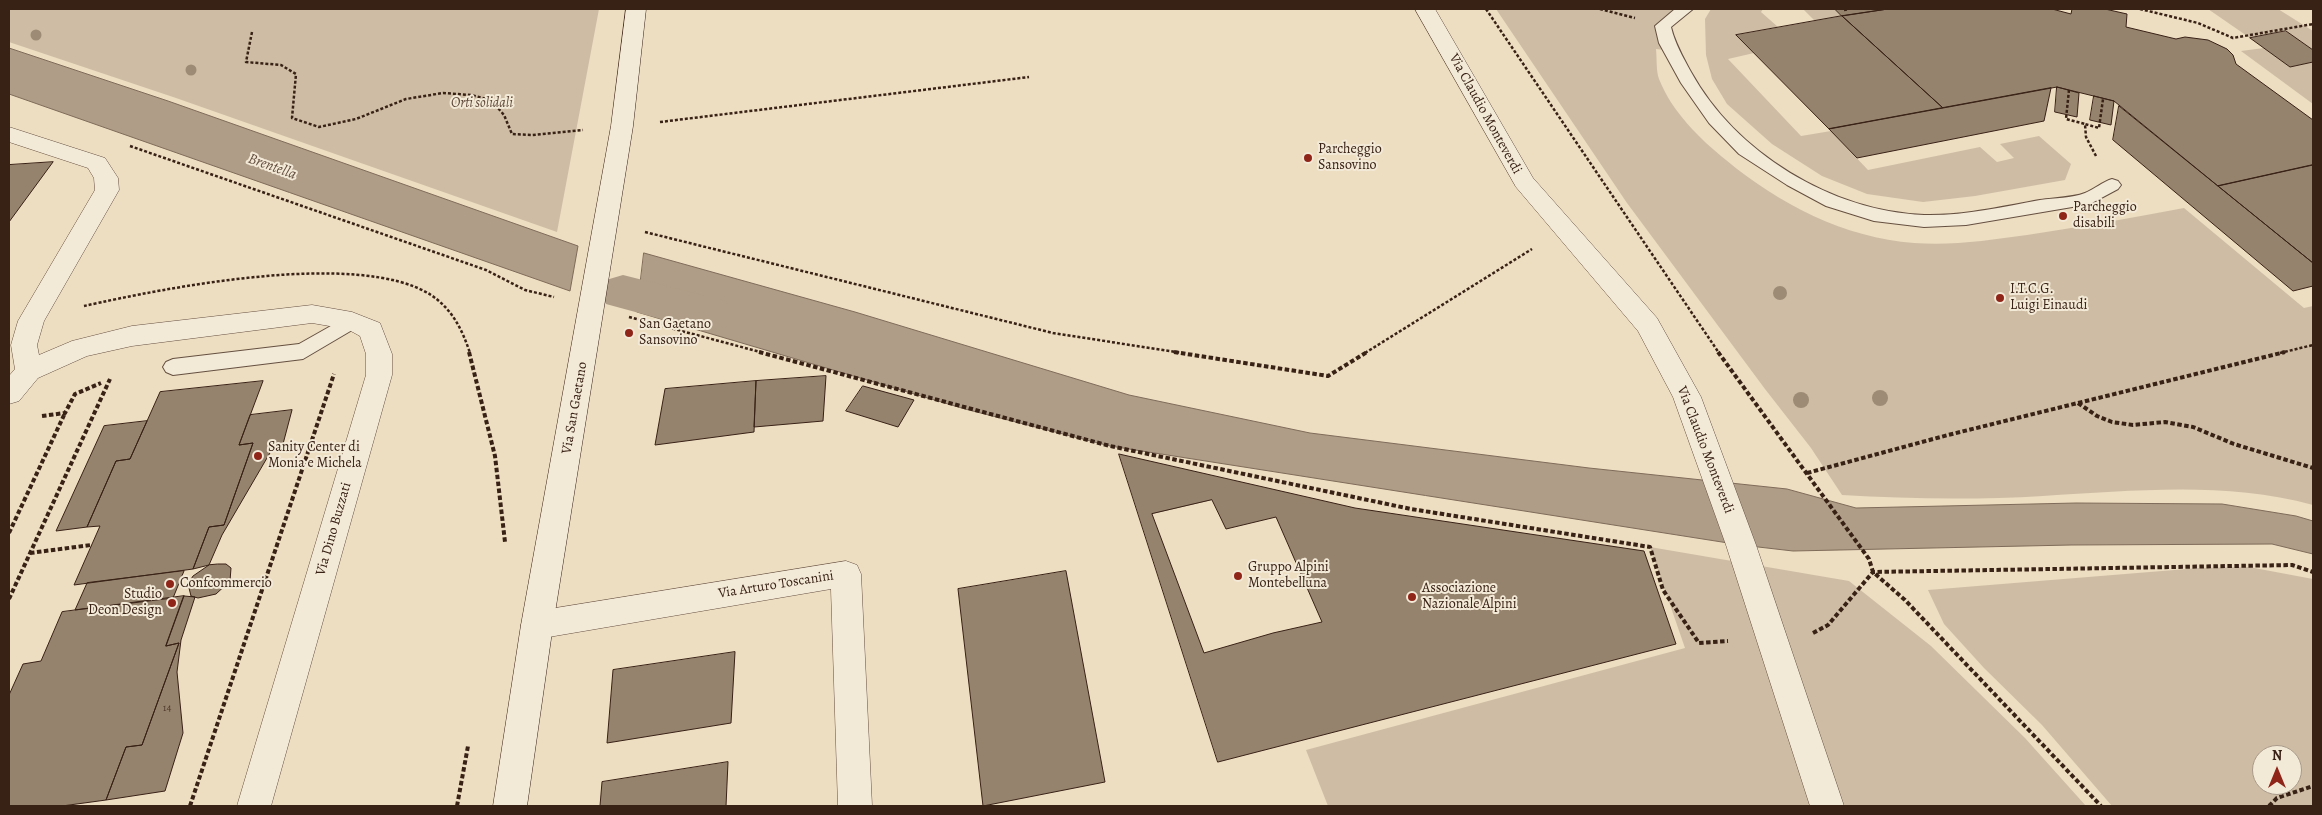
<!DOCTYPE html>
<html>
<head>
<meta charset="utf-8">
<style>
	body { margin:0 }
	#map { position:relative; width:2322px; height:815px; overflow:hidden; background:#edddc1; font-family:Alegreya,serif }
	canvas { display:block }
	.frame { position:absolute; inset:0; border:10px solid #382115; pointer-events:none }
	.north { position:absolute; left:2252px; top:745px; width:50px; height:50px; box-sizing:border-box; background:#f3e9d7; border:1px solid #a89989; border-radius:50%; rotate:0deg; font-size:14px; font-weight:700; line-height:20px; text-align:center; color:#382115 }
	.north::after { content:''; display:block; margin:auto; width:18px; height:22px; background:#8f2418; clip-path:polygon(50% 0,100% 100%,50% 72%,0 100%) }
</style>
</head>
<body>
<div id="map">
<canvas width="2322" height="815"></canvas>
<div class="frame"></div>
<div class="north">N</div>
</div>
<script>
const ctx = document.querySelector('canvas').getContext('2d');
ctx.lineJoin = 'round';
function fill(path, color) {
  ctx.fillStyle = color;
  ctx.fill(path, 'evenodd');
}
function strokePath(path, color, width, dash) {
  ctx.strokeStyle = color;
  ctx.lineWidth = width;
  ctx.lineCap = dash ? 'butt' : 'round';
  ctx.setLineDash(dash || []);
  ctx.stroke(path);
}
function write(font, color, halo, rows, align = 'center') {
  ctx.font = font + ' Alegreya,serif';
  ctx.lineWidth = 4;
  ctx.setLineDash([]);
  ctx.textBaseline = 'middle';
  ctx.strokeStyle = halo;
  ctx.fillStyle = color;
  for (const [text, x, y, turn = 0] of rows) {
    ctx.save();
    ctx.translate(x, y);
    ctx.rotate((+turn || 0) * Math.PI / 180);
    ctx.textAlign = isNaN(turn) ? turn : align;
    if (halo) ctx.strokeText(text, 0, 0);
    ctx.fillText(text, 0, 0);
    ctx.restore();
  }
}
fill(new Path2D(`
	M9,9H599L557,232L176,98L9,42Z
	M1496,9H1675L1670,26L1673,51L1656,49C1657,59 1656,71 1659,79C1672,112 1700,139 1726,160C1779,204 1845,238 1914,243C1952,246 1990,240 2027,235C2080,227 2132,218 2184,208L2304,308L2313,306V505C2223,481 2134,491 2043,496C1976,500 1908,499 1842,495L1811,448L1765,389L1627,203Z
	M1711,9H1763L1761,12L1778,27L1737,35L1754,53L1728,59L1801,136L1831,131L1868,170L1980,147L1997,162L2014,158L2000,144L2039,136L2071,164L2065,180L1975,196L1923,202L1867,194L1822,176L1772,144L1727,104L1712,79L1706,55L1705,19Z
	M1803,9H1835L1842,16L1815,21Z
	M2208,9H2278L2313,31V50L2286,31L2250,38Z
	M2264,48L2290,67L2313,62V104L2241,51Z
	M1650,547L1849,581L1931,646L2025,738L2086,806H1328L1306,750L1685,648Z
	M2249,567L2313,579V806H2112L2042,725L1984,668L1944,624L1928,590L2199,568ZM2262,755H2292V785H2262Z`), '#cebda4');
const water = new Path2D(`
	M9,48L168,101L578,246L570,291L9,94Z
	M644,253L855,312L1129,395L1310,433L1589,468L1787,489L1856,508L2076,503L2222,504L2296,516L2313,521V554L2272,544L2071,545L1793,551L1741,545L1110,446L965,409L637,312Z`);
fill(water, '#af9d87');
strokePath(water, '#7f6b59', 1);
fill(new Path2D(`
	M623,275L726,301L734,314L726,327L709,332L606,304L599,292L606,280Z`), '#af9d87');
const building = new Path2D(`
	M1835,9H1888L1842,16Z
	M1888,9H2052L2071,14L2072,9H2105L2127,14L2126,27L2176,39L2185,37L2208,40L2227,49L2233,55L2236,64L2313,120V165L2218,186L2114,101L2057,87L1943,108L1842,16Z
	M1842,16L1943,108L1829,129L1736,35Z
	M2286,31L2313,50V62L2290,67L2250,38Z
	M2057,87L2079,93L2077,117L2055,112Z
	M2051,88L2044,121L1857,158L1829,129Z
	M2094,96L2114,101L2111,125L2090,120Z
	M2119,106L2313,263V286L2293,291L2113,140Z
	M53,162L9,222V165Z
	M2313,165V263L2218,186Z
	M826,376L823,421L754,427L756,381Z
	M263,381L239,445L253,443L224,525L209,527L193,569L74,585L100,526L87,527L116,461L130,459L160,392Z
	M756,381L754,432L655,445L665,389Z
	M863,386L914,400L898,427L846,411Z
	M292,410L283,444L274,446L222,535L209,565L193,569L209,527L224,525L253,443L239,445L250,415Z
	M147,421L130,459L116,461L87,527L56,531L104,426Z
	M1119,454L1355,508L1644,551L1676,644L1218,762Z
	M1212,500L1226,529L1276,517L1322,622L1273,633L1204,653L1152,514Z
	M218,564H226L231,568L230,581L216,594L198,598L191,596L188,584L193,576L209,565Z
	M184,571L173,598L75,610L87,583Z
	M1066,571L1105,782L983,806L958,589Z
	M184,596L195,597L181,640L177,672L183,733L165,791L106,800L126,747L142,745L179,643L166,646Z
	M184,596L166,646L179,643L142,745L126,747L106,800L62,806H9V695L23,664L41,661L62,612Z
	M735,652L731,723L607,743L613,670Z
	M728,762L726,806H600L602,782Z`);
fill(building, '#96836e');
strokePath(building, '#382115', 1);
const lane = new Path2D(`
	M1675,9H1693L1671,27C1675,44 1683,57 1691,72C1736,153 1831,211 1924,215C1963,216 2002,207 2040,200C2054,198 2072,198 2085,193C2095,189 2102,182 2112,179L2118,181L2121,185L2118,189L2090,204L1966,225L1924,227L1874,221L1826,206L1787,185L1739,154L1709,123L1681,83L1659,43L1655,26Z
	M352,314L359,316L362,321L359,326L303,359L173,375L166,372L163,367L166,362L173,359L299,344Z`);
const street = new Path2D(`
	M1415,9H1435L1533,178L1657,318L1701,397L1756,545L1844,806H1810L1726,545L1673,397L1638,331L1516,187Z
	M9,127L105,158L118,178L119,190L44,321L37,345L39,355L72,341L132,326L312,305L352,312L380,323L392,354V375L271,806H237L366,375V354L360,336L347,329L312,323L132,346L87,356L38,378L19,401L9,404V376L15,369L11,345L18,321L95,190L94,178L88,168L9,142Z
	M846,561L857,565L861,574L872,806H838L831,589L537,639L526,635L521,625L526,615L537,611Z`);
const secondary = new Path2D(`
	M626,9H646L633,126L553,625L527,806H493L521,625L611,126Z`);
strokePath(lane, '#655040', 2);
strokePath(street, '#655040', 1);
strokePath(secondary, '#382115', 1);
strokePath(new Path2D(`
	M1486,9L1719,353
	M1600,9L1635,18
	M2140,9L2198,23L2233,38L2313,24
	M1844,10L1849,9
	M252,32L246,62L281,65L296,74L292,118L319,127L356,119L406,99L443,93L471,95L491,100L504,115L512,134L532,135L583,130
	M2069,90L2066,119L2085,124
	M660,122L1029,77
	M130,146L486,270L525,290L554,297
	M2096,156L2086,137L2085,124L2099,128L2103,99
	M645,232L1053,333L1182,353
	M84,306C165,288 359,249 431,295C452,309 462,329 470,353
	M629,317L764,353
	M1365,353L1532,249
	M2280,353L2313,345`), '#382115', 2.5, [3, 2]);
strokePath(new Path2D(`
	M469,352L495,456L505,542
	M759,352L1110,446L1411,509L1650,547L1663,590L1699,643L1728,641
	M1174,352L1328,376L1367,352
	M1718,352L1869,559L1873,572L1905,600L2101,806
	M2078,403L2097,416L2112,422L2133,425L2165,422L2193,427L2234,444L2313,468
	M42,416L65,413L75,394L101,383
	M1807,473L1948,435L2285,352
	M9,533L65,413
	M30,553L91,545
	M9,599L110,379
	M1813,633L1828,625L1873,572L2292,565L2313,572
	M190,806L334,374
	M457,806L468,746
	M2269,806L2277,798L2313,786`), '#382115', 4, [4.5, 2.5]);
fill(lane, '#f3e9d7');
fill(street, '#f3e9d7');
fill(secondary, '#f3e9d7');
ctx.fillStyle = '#9e8b76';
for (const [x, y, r] of [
	[36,35,5.5],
	[191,70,5.5],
	[1780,293,7],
	[1880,398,8],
	[1801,400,8]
]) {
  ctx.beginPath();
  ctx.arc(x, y, r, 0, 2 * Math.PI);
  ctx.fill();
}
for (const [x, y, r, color] of [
	[1308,158,5,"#8f2418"],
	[2063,216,5,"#8f2418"],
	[2000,298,5,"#8f2418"],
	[629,333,5,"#8f2418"],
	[258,456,5,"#8f2418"],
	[1238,576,5,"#8f2418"],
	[170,584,5,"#8f2418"],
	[1412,597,5,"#8f2418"],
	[172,603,5,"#8f2418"]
]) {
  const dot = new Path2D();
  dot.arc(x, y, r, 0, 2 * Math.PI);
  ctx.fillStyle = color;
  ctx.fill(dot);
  strokePath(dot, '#f3e9d7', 2);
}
write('11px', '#503a2b', null, [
	["14",167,708]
]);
write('italic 14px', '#5e4839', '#f3e9d7', [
	["Orti solidali",482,104]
]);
write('14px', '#382115', '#f3e9d7', [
	["Via Claudio Monteverdi",1485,114,61],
	["Via San Gaetano",575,408,-80],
	["Via Claudio Monteverdi",1705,450,69],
	["Via Dino Buzzati",334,529,-74],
	["Via Arturo Toscanini",776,585,-9]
]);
write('14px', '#382115', '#f3e9d7', [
	["Parcheggio",1318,150],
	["Sansovino",1318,166],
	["Parcheggio",2073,208],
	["disabili",2073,224],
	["I.T.C.G.",2010,290],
	["Luigi Einaudi",2010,306],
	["San Gaetano",639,325],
	["Sansovino",639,341],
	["Sanity Center di",268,448],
	["Monia e Michela",268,464],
	["Gruppo Alpini",1248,568],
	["Montebelluna",1248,584],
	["Confcommercio",180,584],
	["Associazione",1422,589],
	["Nazionale Alpini",1422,605],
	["Studio",162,595,"right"],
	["Deon Design",162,611,"right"]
], 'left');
write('italic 15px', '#624c3d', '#f3e9d7', [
	["Brentella",272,167,20]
]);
</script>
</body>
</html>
